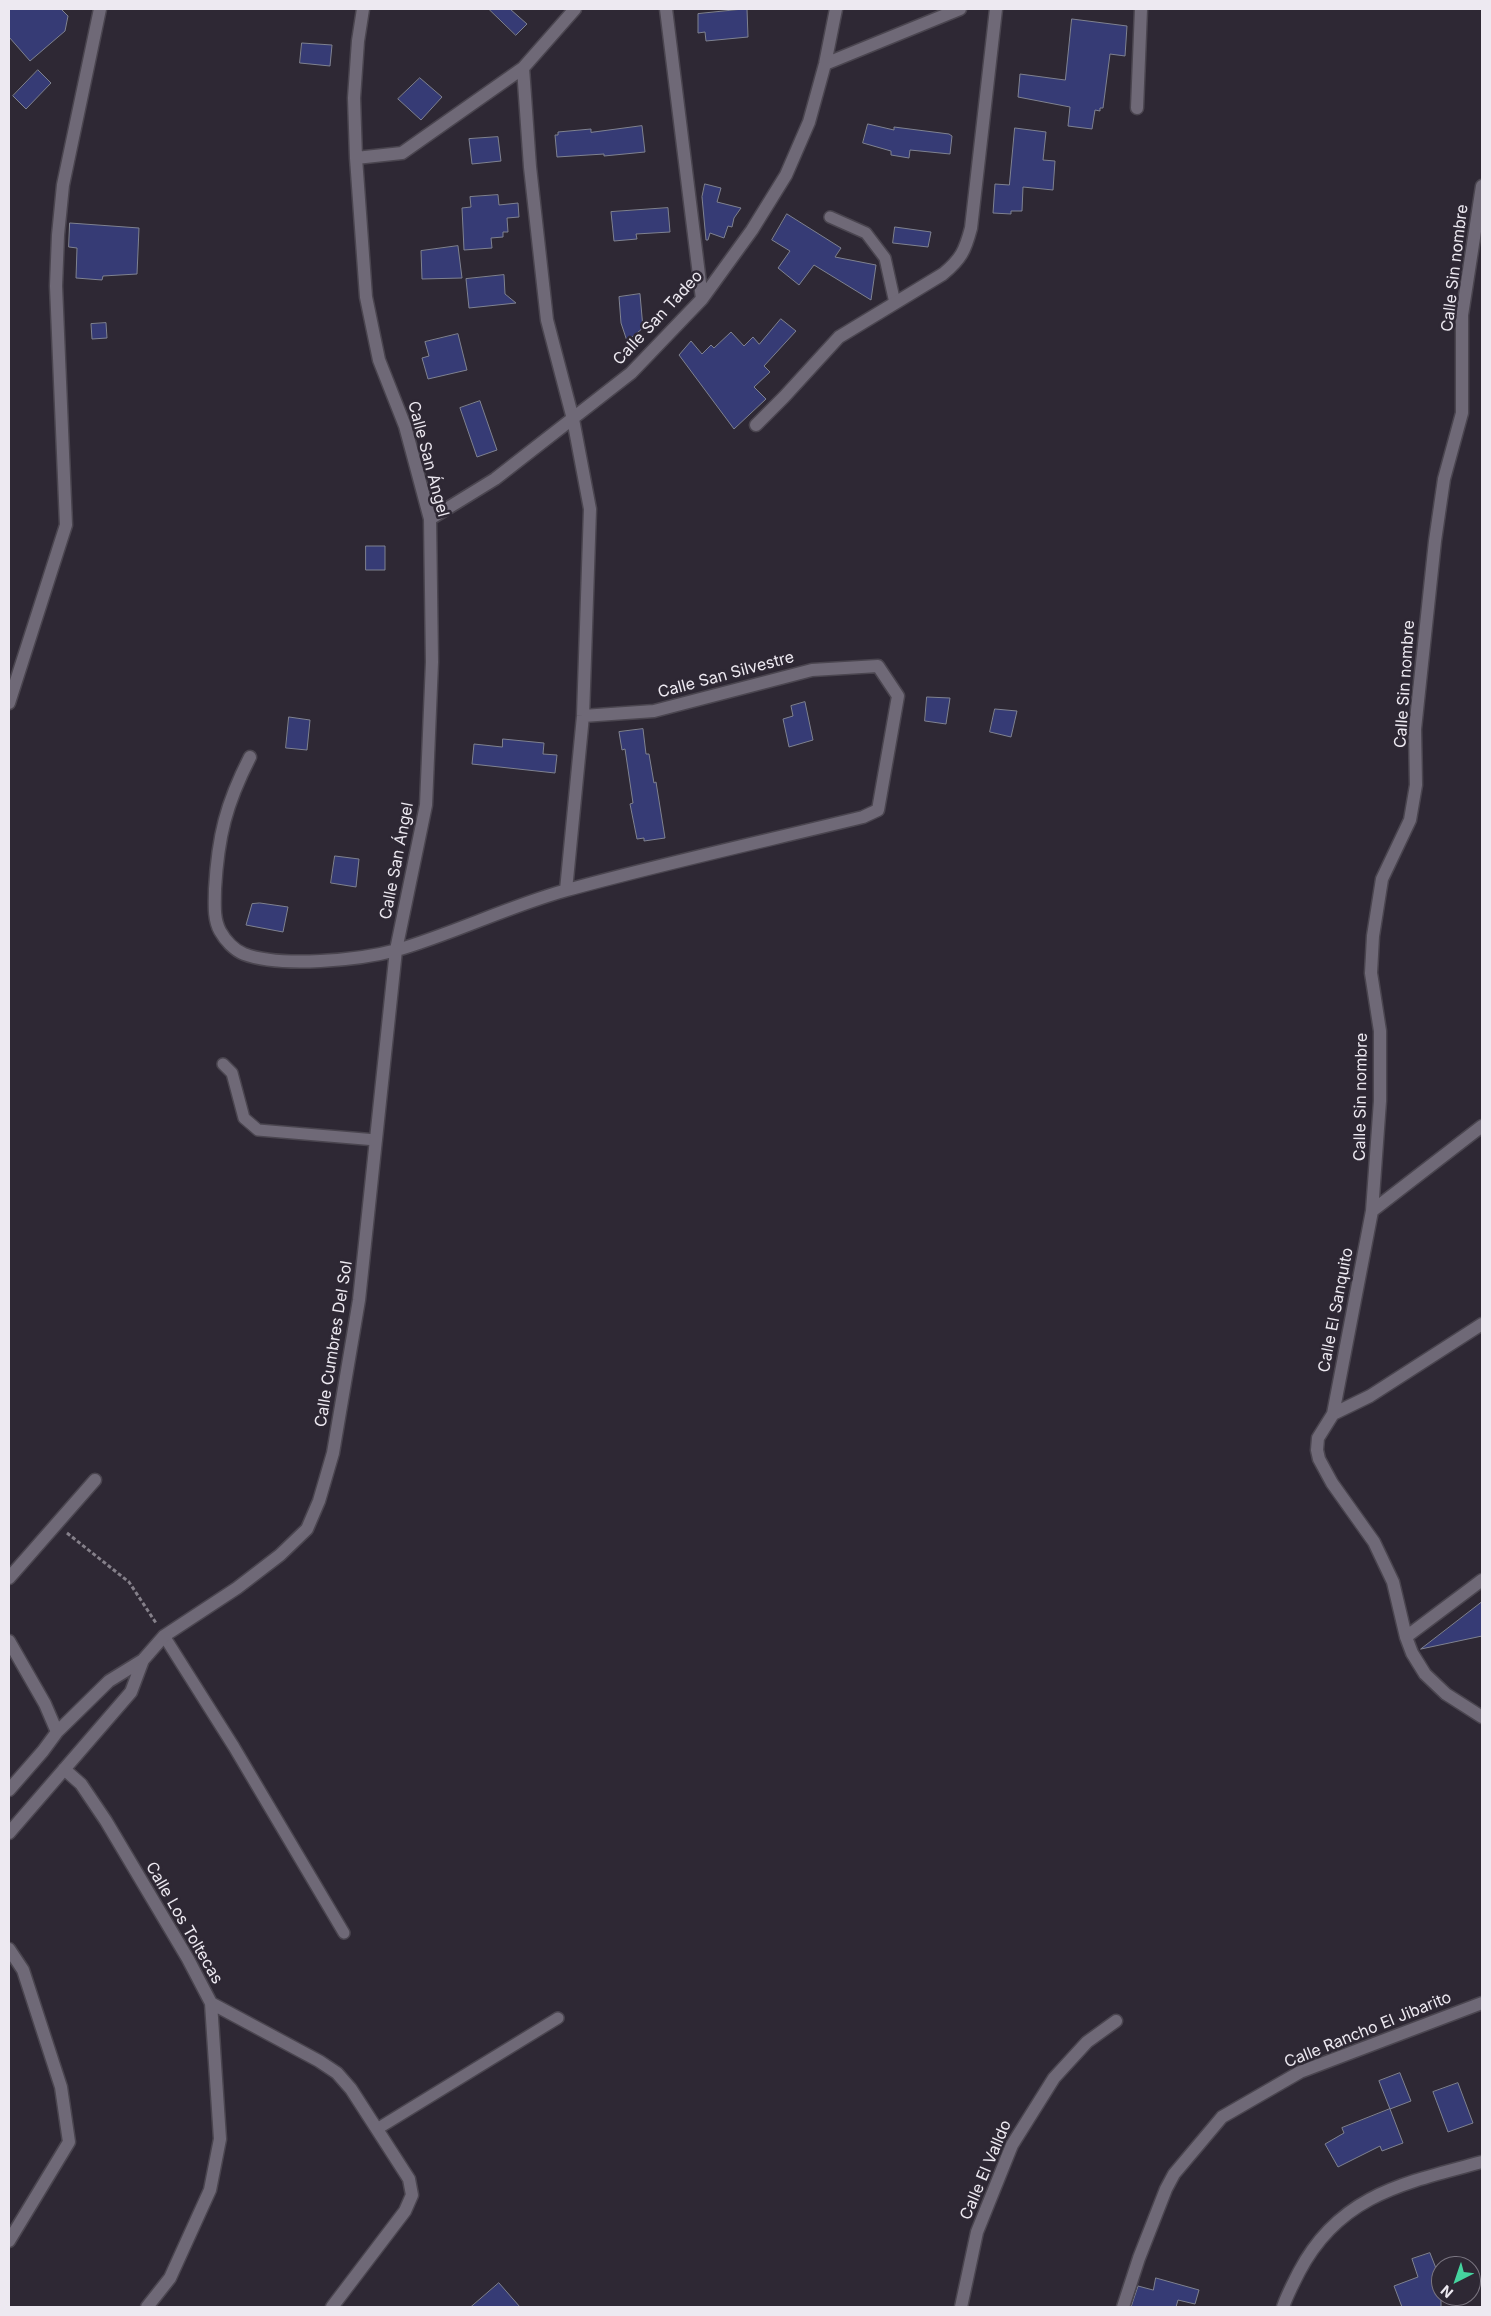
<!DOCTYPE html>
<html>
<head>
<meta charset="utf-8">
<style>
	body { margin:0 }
	#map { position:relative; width:1491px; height:2316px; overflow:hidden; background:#2e2834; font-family:Inter,sans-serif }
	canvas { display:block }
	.frame { position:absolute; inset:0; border:10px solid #ede9f1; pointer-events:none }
	.north { position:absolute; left:1431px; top:2256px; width:50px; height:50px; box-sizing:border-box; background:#2e2834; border:1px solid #7a7580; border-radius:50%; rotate:221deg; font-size:14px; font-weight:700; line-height:20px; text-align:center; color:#ede9f1 }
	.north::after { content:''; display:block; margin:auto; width:18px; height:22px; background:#45d49f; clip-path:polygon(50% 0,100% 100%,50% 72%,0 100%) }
</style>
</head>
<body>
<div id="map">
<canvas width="1491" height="2316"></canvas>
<div class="frame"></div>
<div class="north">N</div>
</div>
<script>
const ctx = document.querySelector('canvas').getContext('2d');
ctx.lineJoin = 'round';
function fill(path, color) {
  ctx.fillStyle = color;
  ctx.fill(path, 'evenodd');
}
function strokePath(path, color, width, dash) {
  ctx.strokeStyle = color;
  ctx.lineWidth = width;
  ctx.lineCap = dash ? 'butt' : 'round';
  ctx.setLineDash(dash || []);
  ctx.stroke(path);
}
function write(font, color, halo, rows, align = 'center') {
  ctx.font = font + ' Inter,sans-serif';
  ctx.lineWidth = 5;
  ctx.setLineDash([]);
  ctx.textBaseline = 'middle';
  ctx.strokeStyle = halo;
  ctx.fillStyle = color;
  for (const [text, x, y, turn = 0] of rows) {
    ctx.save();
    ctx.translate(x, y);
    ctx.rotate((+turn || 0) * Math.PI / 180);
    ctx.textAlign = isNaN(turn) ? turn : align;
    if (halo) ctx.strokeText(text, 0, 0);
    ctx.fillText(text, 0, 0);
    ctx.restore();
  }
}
const building = new Path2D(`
	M9,9H61L68,16L65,31L30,61L9,37Z
	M489,9H510L527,24L516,35Z
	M747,9L748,37L706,41L705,32L698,33V14Z
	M1072,19L1127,26L1125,56L1110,54L1103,108H1100V111L1095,110L1092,129L1068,126L1070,107L1018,97L1020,74L1065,80Z
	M302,43L332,45L330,66L300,63Z
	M38,70L51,83L26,109L13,96Z
	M420,78L442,97L421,120L398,99Z
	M868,124L894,130V127L949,134L952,136L950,154L910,150L909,158L891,155V151L863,143Z
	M642,126L645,152L604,156V154L557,157L555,135H558V132L591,129V132Z
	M1015,128L1046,132L1043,160L1055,161L1053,190L1023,187L1022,211H1011V214L993,213L995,184L1009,185Z
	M498,137L501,161L472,164L469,139Z
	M705,184L721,188L717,202L741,208L734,218L732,227L728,226L724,238L710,233L708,240H706L702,197Z
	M498,195L499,205L518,203L519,217L507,218L508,232H503V237L491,238L492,248L464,250L462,208L471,207L470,197Z
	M668,208L670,232L636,234L637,239L614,241L611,212Z
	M787,214L841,248L835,257L876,265L871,300L814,265L799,285L778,268L790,251L772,240Z
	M70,223L139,228L137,274L103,276L102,280L76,278L77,248L69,247Z
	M895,227L931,232L928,247L893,243Z
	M458,246L462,278L422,279L421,251Z
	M504,275L505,294L516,303L469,308L466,279Z
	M640,294L643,328L627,341L621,323L619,297Z
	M781,319L796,331L764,366L770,372L754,387L766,399L734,429L679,355L691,341L702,354L711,345L714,348L731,332L744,346L753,337L759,344Z
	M106,323L107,338L92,339L91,324Z
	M458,334L467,370L428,379L422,358L429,356L425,342Z
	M480,401L497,450L477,457L460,408Z
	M366,546H385V570H366Z
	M927,697L950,698L946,724L925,721Z
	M805,702L813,740L789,747L783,719L793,716L791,706Z
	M995,709L1017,711L1011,737L990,732Z
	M289,717L310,720L307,750L286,748Z
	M643,729L646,754H649L654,783L656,782L665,838L644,841V838L637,839L630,804L633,803L625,749L622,750L619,732Z
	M503,739L544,743L543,754L557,755L555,773L472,764L474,744L502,747Z
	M335,856L359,859L356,887L331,883Z
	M260,903L288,907L283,932L246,925L252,904Z
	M1482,1602V1636L1421,1649Z
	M1400,2073L1411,2101L1390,2109L1379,2081Z
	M1458,2083L1473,2123L1448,2132L1433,2092Z
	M1390,2109L1403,2143L1382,2151L1380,2146L1338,2167L1325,2144L1344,2133L1342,2128Z
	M1430,2253L1441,2281V2307H1402L1394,2286L1418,2277L1412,2259Z
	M1156,2278L1199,2290L1195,2304L1178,2300L1176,2307H1131L1138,2286L1153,2290Z
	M499,2283L520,2307H471Z`);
fill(building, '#363b75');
strokePath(building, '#7f8290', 1);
const service = new Path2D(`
	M830,217L866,233L885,258L895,303
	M223,1064L232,1073L244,1118L258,1130L376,1140
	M164,1636L234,1747L344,1933
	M377,2129L558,2018`);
const minor = new Path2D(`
	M666,9L702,299
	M825,64L960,9
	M523,68L530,167L547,320L573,419L590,509L583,716L566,890
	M1137,108L1141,9
	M356,158L402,153L523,68L575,9
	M756,425L784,397L839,337L943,274C961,259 965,251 971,228L996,9
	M430,519L495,479L631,373L702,299L752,230L786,175L809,122L825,64L836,9
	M9,703L66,525L56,286L58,235L63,185L100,9
	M250,757C226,804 218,836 215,889C215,902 213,918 220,931C225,940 234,950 244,954C281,968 360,960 397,950C455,933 509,906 567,890C665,863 765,841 863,817L878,810L898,696L878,666L812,670L654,711L583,716
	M1372,1211L1482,1126
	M1482,1324L1370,1396L1333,1414L1318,1438L1317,1450L1319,1459L1332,1483L1374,1542L1393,1582L1406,1637L1412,1653L1425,1674L1446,1694L1482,1717
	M1333,1414L1372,1211L1380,1101V1031L1371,973L1373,936L1382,879L1410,820L1416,785L1415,729L1435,541L1444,479L1462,413V315L1482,186
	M9,1578L95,1480
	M1406,1637L1482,1580
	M9,1641L45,1704L57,1732
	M64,1769L81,1784L106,1821L188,1959L211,2003L220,2139L210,2190L170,2278L147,2307
	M9,1790L43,1751L57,1732L109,1681L143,1660L164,1636L237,1588L280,1555L307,1529L319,1501L333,1453L359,1300L396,950L426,805L432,662L430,519L405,426L379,360L366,297L356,158L354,98L358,41L363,9
	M9,1833L131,1692L143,1660
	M9,1949L23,1970L61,2087L69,2142L9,2241
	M211,2003L319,2061L337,2073L351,2089L409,2179L412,2195L405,2211L332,2307
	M961,2307L977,2232L1012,2145L1054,2078L1087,2042L1116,2021
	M1123,2307L1139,2258L1166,2189L1174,2174L1222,2117L1300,2072L1482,2003
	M1283,2307C1287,2295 1293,2284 1299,2272C1339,2195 1404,2183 1482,2162`);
strokePath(service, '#4a454f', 14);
strokePath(minor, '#4a454f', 15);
strokePath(new Path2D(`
	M67,1533L129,1582L156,1623`), '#85808a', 3, [4, 2.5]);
strokePath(service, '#6f6977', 11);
strokePath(minor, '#6f6977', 12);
write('16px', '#ede9f1', '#2e2834', [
	["Calle Sin nombre",1455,268,-83],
	["Calle San Tadeo",658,318,-47],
	["Calle San Ángel",428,459,75],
	["Calle San Silvestre",726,675,-15],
	["Calle Sin nombre",1405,684,-86],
	["Calle San Ángel",397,861,-79],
	["Calle Sin nombre",1361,1097,-89],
	["Calle El Sanquito",1336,1310,-79],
	["Calle Cumbres Del Sol",334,1344,-81],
	["Calle Los Toltecas",184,1923,60],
	["Calle Rancho El Jibarito",1368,2030,-22],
	["Calle El Valldo",986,2170,-67]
]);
</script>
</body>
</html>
